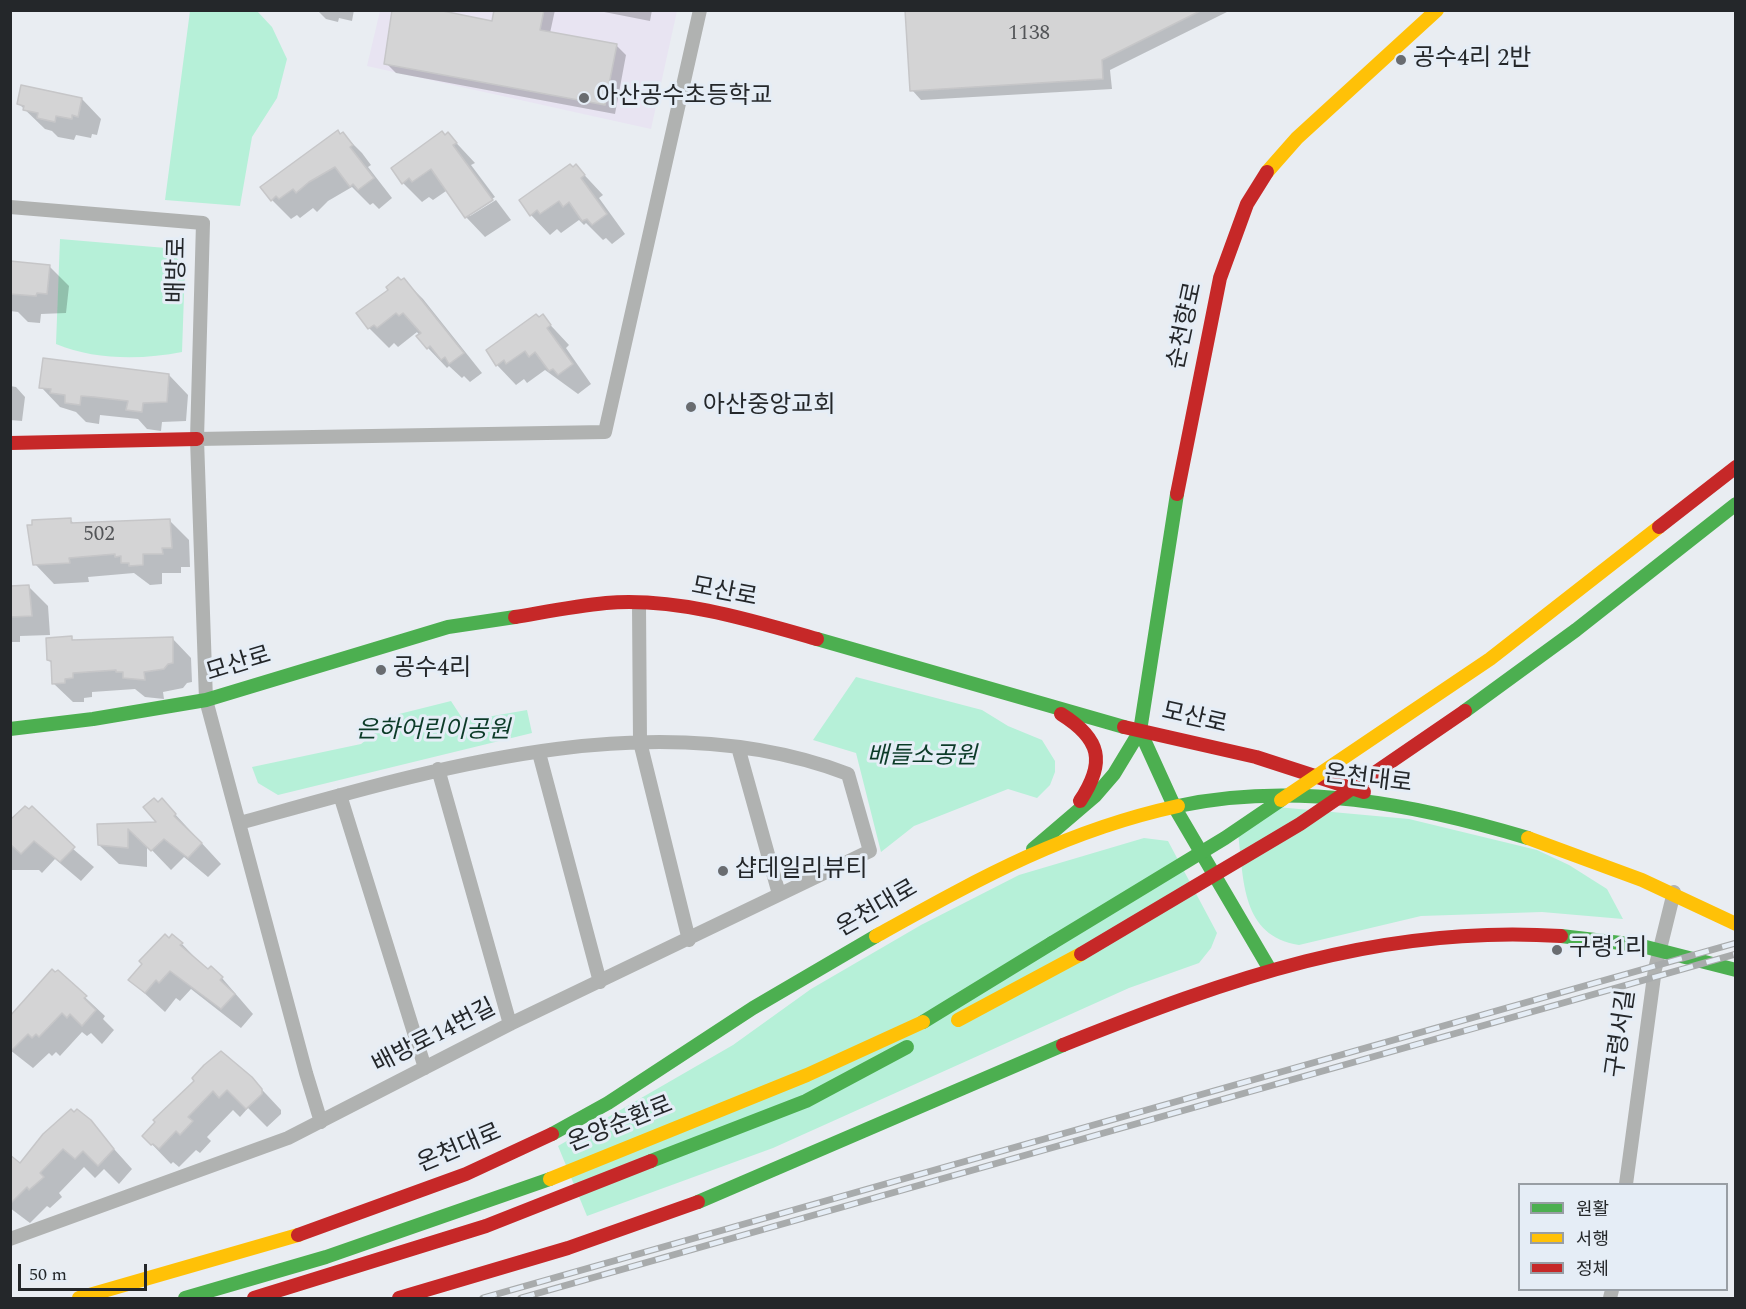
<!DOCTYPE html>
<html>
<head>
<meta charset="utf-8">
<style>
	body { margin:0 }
	#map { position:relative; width:1746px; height:1309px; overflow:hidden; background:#e9edf2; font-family:Spectral,"Noto Sans KR",serif }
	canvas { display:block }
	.frame { position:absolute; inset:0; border:12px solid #24272a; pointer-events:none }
	.legend { position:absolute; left:1518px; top:1183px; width:210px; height:108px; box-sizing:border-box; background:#e5edf6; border:2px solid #989ea4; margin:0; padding:8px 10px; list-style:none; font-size:18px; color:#24272a }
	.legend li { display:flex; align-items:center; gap:12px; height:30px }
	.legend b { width:30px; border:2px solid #989ea4 }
	.scale { position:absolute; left:18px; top:1264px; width:129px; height:27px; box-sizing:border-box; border:3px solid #24272a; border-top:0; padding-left:8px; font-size:18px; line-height:21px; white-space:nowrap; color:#24272a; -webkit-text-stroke:4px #e5edf6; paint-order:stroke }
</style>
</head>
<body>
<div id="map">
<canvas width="1746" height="1309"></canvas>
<div class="frame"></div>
<ul class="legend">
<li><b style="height:8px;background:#4caf50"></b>원활</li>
<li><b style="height:8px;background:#ffc107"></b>서행</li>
<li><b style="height:8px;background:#c62828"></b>정체</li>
</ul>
<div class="scale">50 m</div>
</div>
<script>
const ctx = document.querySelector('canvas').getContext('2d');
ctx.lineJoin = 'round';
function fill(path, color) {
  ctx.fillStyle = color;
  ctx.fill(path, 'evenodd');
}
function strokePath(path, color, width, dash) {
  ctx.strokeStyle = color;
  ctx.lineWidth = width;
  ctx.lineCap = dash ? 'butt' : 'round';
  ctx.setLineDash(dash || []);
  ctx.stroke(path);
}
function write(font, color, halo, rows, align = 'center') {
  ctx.font = font + ' Spectral,"Noto Sans KR",serif';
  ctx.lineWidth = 6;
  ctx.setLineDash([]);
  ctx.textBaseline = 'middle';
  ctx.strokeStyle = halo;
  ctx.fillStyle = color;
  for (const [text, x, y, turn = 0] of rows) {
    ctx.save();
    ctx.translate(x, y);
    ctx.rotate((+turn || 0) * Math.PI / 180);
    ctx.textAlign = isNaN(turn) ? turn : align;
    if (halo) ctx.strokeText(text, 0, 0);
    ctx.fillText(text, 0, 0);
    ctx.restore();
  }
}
fill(new Path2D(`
	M380,11H677L651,129L367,66Z`), '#e8e4f2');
fill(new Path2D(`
	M190,11H257L272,27L287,59L277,98L252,137L240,206L165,200Z
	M60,239L166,248L185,266L182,352C142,360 94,360 56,344Z
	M856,677L982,710L1008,726L1042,740L1055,761V772L1050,785L1037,798L1008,789L914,826L881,852L856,753L813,740Z
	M451,701L464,721L527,710L532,733L278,795L258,783L252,767L361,744L399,714Z
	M1266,806L1409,819L1537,850L1569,865L1607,889L1623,919L1542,912L1421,916L1299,945C1241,936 1244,880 1238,833Z
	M1144,838L1168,841L1217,933L1211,948L1199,963L1129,988L773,1148L587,1216L558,1146L733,1045L811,989L921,925L1019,875Z`), '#b6f0d8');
fill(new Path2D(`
	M317,10H354L352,21L339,18L338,22L326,19Z
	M495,10H555L550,33L616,45L626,55L615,114L396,73L386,63L493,22Z
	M594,10H652L650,21Z
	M907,10H1231L1110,70L1112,89L921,100L912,90Z
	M82,99L101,119L97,135L92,134L91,138L76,135L74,140L58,137L52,131L45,129L19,104Z
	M343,134L362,153L371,165L368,167L392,198L379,209L373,203L370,205L352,187L328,201L317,212L313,208L300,218L297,215L291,219L272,200Z
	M448,134L475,163L471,165L495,197L468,214L470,216L496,200L511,220L485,237L466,217L449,189L433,200L429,197L422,202L403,183Z
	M576,166L603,195L599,198L625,234L612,244L606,238L603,240L586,223L584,225L579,220L561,233L557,229L550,235L531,215Z
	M10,263L50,267L69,286L66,313L41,314L40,323L28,322L18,312L10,311Z
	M404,280L423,299L482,373L470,382L464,376L462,378L449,366L447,368L428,348L417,332L398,347L394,343L389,348L369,328Z
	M542,316L569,345L566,348L591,384L578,394L545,370L527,383L524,379L516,385L497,365Z
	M169,375L188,395L186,421L162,422L161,431L147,429L138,419L100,415L99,424L86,422L76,412L60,407L41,387Z
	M10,386L16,387L25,397L22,421L10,420Z
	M70,520L75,524L170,521L189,540L190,567H181V573H162V584L150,585L134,573L88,577L89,582L54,584L35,564Z
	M28,586L48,606L50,635L20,636V642H10V587Z
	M71,638L75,641L172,638L191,658L192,682L187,683L183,688L163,692L164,699L145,697L135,689L92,692V697L84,698V702H73L53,683V664L48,660Z
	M162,800L221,864L208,877L184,857L171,870L147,845V867L119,864L99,845V826L159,824L158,804Z
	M29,811L94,867L81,881L55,859L42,873L39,870H10V822Z
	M182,944L208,971L222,978L253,1014L241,1028L191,989L180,1001L176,998L165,1012L130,980L144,964Z
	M58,972L105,1016L103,1019L114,1030L102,1044L91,1033L87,1036L82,1032L60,1056L56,1052L52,1056L49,1053L33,1068L10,1050Z
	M251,1078L281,1110V1114L267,1127L248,1108L240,1117L233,1110L207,1137L211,1141L200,1153L196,1150L179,1167L173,1162L171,1164L144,1136L166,1107L169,1109L196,1081Z
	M74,1114L97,1130L132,1169L119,1184L104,1169L95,1178L84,1167L59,1193L62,1197L50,1208L47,1206L30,1223L10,1208V1171L20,1165Z`), '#0003');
const building = new Path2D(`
	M392,10H438L492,21L494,10H544L540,30L617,44L605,105L384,64Z
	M905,10H1202L1102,60L1103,79L910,91Z
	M21,85L82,98L78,117L72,115V119L56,116L55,122L37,118L38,113L23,110L24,106L17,104Z
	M338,130L340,134L343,132L353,145L350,147L374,178L358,190L353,184L350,187L335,167L309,182L296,193L293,189L279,199L276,196L271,201L260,187Z
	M442,131L445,135L448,132L457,143L453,145L493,200L465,218L431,169L412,182L409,178L402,184L391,168Z
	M570,164L573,167L576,164L585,175L581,178L607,214L592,225L587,219L582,221L569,202L563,207L559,201L540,214L537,210L530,216L519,200Z
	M10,261L50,265L47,294L37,293L36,296L10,294Z
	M398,277L401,280L404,278L464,353L449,364L445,357L441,360L430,346L427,349L416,336L421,333L403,313L399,316L396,313L377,328L374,325L368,329L356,313L388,290L386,287Z
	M536,314L539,317L543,314L551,325L547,328L573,364L558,375L553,369L549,371L535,352L529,357L525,351L506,364L504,360L496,366L486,350Z
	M43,358L169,374L167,402L143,403L142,412L126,410L128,401L94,397L81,396L80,405L65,403V395L50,393L51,389L39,388Z
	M71,518V523L170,519L172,548H162L163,554H143V565L129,566V563H121V556L115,557V554L69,558L70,563L33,565L27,525H32V520Z
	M29,585L32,616L10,617V586Z
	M72,636V640L173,637V663L168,664L164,669L144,672L145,680L123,678V672H116V670L73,673V678L65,679V683L52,684L51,661L47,660L46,638Z
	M154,798L158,802L162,798L176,814L174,816L202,843L188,858L164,839L151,851L128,829V848L98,845L97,824L156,822L143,807Z
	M25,806L29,809L32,806L75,847L60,862L34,841L21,854L10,844V820Z
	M165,934L169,938L172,934L183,943L180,945L208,969L211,966L223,977L220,980L235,994L221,1009L170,971L159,983L156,980L145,993L128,980L142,964L139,961Z
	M52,969L55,972L58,970L87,996L84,998L96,1010L82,1026L70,1014L67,1018L62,1013L39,1037L36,1034L32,1038L28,1034L10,1052V1016Z
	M221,1051L252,1077L262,1089V1094L246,1109L227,1090L219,1098L213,1091L188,1117L193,1121L180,1135L176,1131L159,1149L153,1144L151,1145L142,1136L155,1122L153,1120L194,1081L192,1078L204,1065Z
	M71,1109L74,1112L77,1109L91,1120L114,1149L98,1166L83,1151L75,1159L63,1149L40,1173L44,1177L29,1190L27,1187L10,1204V1155L20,1163L43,1134Z`);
fill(building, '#d4d4d5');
strokePath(building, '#c6c6c8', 1.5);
strokePath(new Path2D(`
	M10,207L203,223L197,439L206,700L306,1073L321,1122
	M197,439L605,432L700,10
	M639,605L640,742L689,940
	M738,747L779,894
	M539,753L600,982
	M438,769L510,1024
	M340,795L425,1068
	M1626,1184L1655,969L1674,892
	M10,1239L288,1138L510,1024L870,851L848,774C655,700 430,770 240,823
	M1610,1298L1612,1290`), '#b0b2b1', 14);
strokePath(new Path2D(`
	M817,639L1124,727
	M10,729L93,719L206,700L448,627L515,617
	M1140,731L1175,808L1269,968
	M1178,806C1295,781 1415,804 1528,838
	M1033,849L1095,796L1114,774L1140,731L1177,494
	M1561,936L1638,945L1736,970
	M923,1022L1052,943
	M552,1134L608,1103L753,1008L876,936
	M651,1161L806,1101L907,1047
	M698,1202L1063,1045
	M185,1298L326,1257L550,1179`), '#4caf50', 14);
strokePath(new Path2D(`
	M1267,172L1297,138L1437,10
	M1528,838L1642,880L1736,924
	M876,936C977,880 1063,831 1178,806
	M958,1020L1081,954
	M550,1179L807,1075L923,1022
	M79,1298L298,1235`), '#ffc107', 14);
strokePath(new Path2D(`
	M10,443L197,439
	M1177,494L1220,278L1247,204L1267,172
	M515,617C545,612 575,606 606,603C676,597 751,620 817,639
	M1061,714C1101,739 1106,762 1080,801
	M1124,727L1256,757L1364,792
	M1063,1045C1229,979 1379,924 1561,936
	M298,1235L466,1174L552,1134
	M254,1298L486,1226L651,1161
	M399,1298L568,1248L698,1202`), '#c62828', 14);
const rail = new Path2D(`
	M483,1298L1736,943
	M521,1298L1736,954`);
strokePath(rail, '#a8abac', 7);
strokePath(rail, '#e5edf6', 4.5, [14]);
strokePath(new Path2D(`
	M1465,711L1576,630L1736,504
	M1052,943L1225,838L1281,800`), '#4caf50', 14);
strokePath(new Path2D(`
	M1281,800L1490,659L1659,527`), '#ffc107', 14);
strokePath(new Path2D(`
	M1659,527L1736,467
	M1081,954L1300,824L1465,711`), '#c62828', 14);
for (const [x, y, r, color] of [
	[1401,60,6,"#696c70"],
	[584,98,6,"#696c70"],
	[691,407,6,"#696c70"],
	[381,670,6,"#696c70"],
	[723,871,6,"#696c70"],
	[1557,950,6,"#696c70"]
]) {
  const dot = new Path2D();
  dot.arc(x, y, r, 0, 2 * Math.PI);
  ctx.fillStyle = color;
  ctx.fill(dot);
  strokePath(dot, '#e5edf6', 2);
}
write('21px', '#535558', null, [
	["1138",1029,35],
	["502",99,536]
]);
write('24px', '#24272a', '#e5edf6', [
	["공수4리 2반",1413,60],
	["아산공수초등학교",596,98],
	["아산중앙교회",703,407],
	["공수4리",393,670],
	["샵데일리뷰티",735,871],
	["구령1리",1569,950]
], 'left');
write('24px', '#24272a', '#e5edf6', [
	["배방로",179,270,-89],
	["순천향로",1187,326,-78],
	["모산로",724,594,11],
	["모산로",239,666,-17],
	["모산로",1194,720,13],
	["온천대로",1368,781,7],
	["온천대로",878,910,-30],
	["구령서길",1623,1034,-82],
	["배방로14번길",435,1038,-27],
	["온양순환로",621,1126,-22],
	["온천대로",460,1150,-23]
]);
write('italic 24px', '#0c3b28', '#e5edf6', [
	["은하어린이공원",433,732],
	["배들소공원",922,758]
]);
</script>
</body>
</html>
